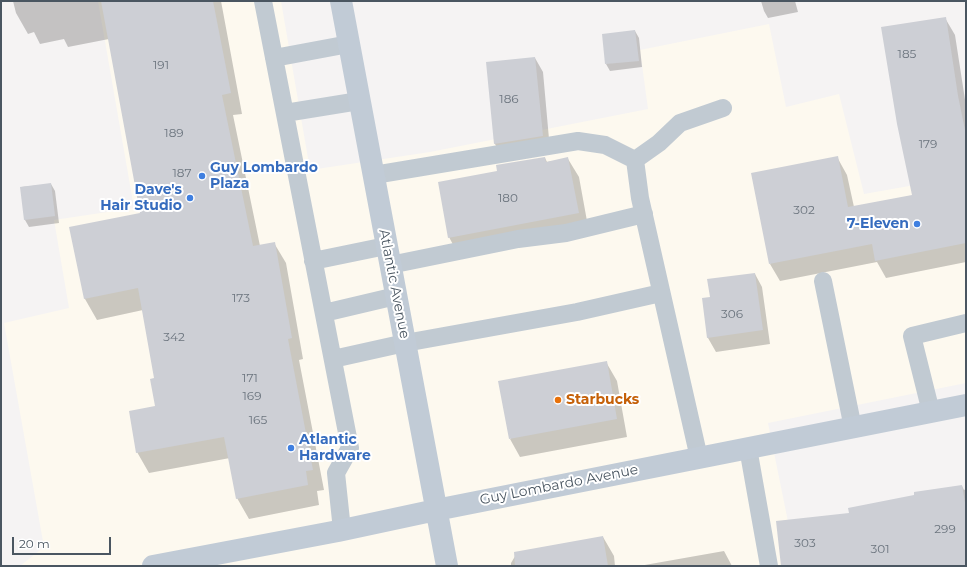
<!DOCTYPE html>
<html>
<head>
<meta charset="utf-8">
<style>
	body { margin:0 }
	#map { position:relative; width:967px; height:567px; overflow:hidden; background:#f5f3f3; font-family:Montserrat,sans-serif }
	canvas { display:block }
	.frame { position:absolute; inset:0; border:2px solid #4a5661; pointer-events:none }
	.scale { position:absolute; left:12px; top:537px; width:99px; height:18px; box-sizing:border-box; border:2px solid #4a5661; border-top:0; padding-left:5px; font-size:12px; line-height:14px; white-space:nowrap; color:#4a5661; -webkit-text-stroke:3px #fff; paint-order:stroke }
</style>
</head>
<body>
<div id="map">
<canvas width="967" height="567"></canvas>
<div class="frame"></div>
<div class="scale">20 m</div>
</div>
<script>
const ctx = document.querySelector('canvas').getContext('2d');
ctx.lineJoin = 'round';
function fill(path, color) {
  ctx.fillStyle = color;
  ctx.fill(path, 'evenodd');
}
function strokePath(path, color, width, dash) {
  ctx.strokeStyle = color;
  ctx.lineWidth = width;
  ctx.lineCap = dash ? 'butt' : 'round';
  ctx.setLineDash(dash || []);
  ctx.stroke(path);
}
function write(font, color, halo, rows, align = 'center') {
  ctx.font = font + ' Montserrat,sans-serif';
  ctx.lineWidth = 4;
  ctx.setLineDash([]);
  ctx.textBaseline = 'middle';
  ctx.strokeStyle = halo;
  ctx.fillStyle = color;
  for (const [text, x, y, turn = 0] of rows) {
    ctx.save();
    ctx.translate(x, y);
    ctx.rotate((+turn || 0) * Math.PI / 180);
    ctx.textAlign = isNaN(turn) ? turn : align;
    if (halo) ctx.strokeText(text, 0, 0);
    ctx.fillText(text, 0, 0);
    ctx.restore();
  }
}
fill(new Path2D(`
	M98,1H281L310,170L430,152L648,109L640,50L769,24L786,107L839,94L864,194L966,176V383L768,423L797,566H20L44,547L4,323L69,308L54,220L134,208Z`), '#fdf9ef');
fill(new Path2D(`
	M13,1H221L242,114L233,115L260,246L274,243L286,263L303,359L299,360L324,490L317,491L319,505L249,519L237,498L230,458L149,473L137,452L156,407L155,378L143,310L97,320L85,299L70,228L141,214L109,39L68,47L64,39L40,44L34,32L28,34L16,13Z
	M761,1H795L798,12L768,18L764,11Z
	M945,18L955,35L966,106V262L886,278L877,262L780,281L770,264L837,157L847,175L854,207L913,196Z
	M635,31L639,38L642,67L610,71L606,64Z
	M535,58L543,72L550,150L503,158L495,144L487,63Z
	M545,158L547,162L568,159L579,177L589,232L459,256L449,237L498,172Z
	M51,184L55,191L59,223L29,227L25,220L21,187Z
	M755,274L762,287L770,344L716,352L708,338L703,299L711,298Z
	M606,362L617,381L627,437L520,457L510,439Z
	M962,486L964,490L966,489V566H782L850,514Z
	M603,537L614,556L615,566H511V563L517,553Z
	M724,551L732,566H639Z`), '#0003');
fill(new Path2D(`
	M101,1H213L231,93L222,95L253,246L275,242L292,338L288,339L313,470L306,471L308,485L236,499L224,437L136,453L129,411L155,406L150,379L154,378L138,288L84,299L69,227L140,213Z
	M946,17L958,96L966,135V243L875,261L872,244L769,264L751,173L838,156L848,207L912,195L897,124L881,27Z
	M635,30L639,61L605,64L602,34Z
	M535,57L543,136L494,144L486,62Z
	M545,157L546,162L568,157L579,213L448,238L438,182L497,171L496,165Z
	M51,183L55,216L24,220L20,187Z
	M755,273L763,330L707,338L702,298L710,297L707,279Z
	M607,361L617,419L509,439L498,381Z
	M962,485L966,509V566H781L776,521L849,513L848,508L914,495V492Z
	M603,536L608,566H515L514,552Z`), '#cdcfd5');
strokePath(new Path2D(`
	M263,1L350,448L336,473L342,530
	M274,58L349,44
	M285,113L359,101
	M374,175L578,141L605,145L635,160
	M313,261L386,246
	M390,265L518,239L566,233L644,214
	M823,281L853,428
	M324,313L396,296
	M333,359L405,343L577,312L661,293
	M931,412L912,336L966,323
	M748,448L769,566
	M699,458L640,198L635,160L659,143L680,123L723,108`), '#c1cad2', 18);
strokePath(new Path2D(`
	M341,1L447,566
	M153,566L338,531L436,510L966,405`), '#c1cbd6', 22);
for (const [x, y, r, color] of [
	[202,176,4,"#3f7fe0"],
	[190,198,4,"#3f7fe0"],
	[917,224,4,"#3f7fe0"],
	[558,400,4,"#e8710a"],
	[291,448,4,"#3f7fe0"]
]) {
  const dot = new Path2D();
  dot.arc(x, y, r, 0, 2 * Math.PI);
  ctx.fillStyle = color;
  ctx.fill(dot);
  strokePath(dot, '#fff', 1.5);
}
write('12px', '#6b747e', null, [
	["185",907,54],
	["191",161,65],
	["186",509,99],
	["189",174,133],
	["179",928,144],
	["187",182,173],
	["180",508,198],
	["302",804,210],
	["173",241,298],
	["306",732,314],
	["342",174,337],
	["171",250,378],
	["169",252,396],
	["165",258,420],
	["299",945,529],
	["303",805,543],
	["301",880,549]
]);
write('bold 14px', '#366cbe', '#fff', [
	["Guy Lombardo",210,168],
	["Plaza",210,184],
	["Dave's",182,190,"right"],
	["Hair Studio",182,206,"right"],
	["7-Eleven",909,224,"right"],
	["Atlantic",299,440],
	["Hardware",299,456]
], 'left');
write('14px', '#4a5661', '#fff', [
	["Atlantic Avenue",394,284,79],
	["Guy Lombardo Avenue",559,485,-11]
]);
write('bold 14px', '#c56008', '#fff', [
	["Starbucks",566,400]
], 'left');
</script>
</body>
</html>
